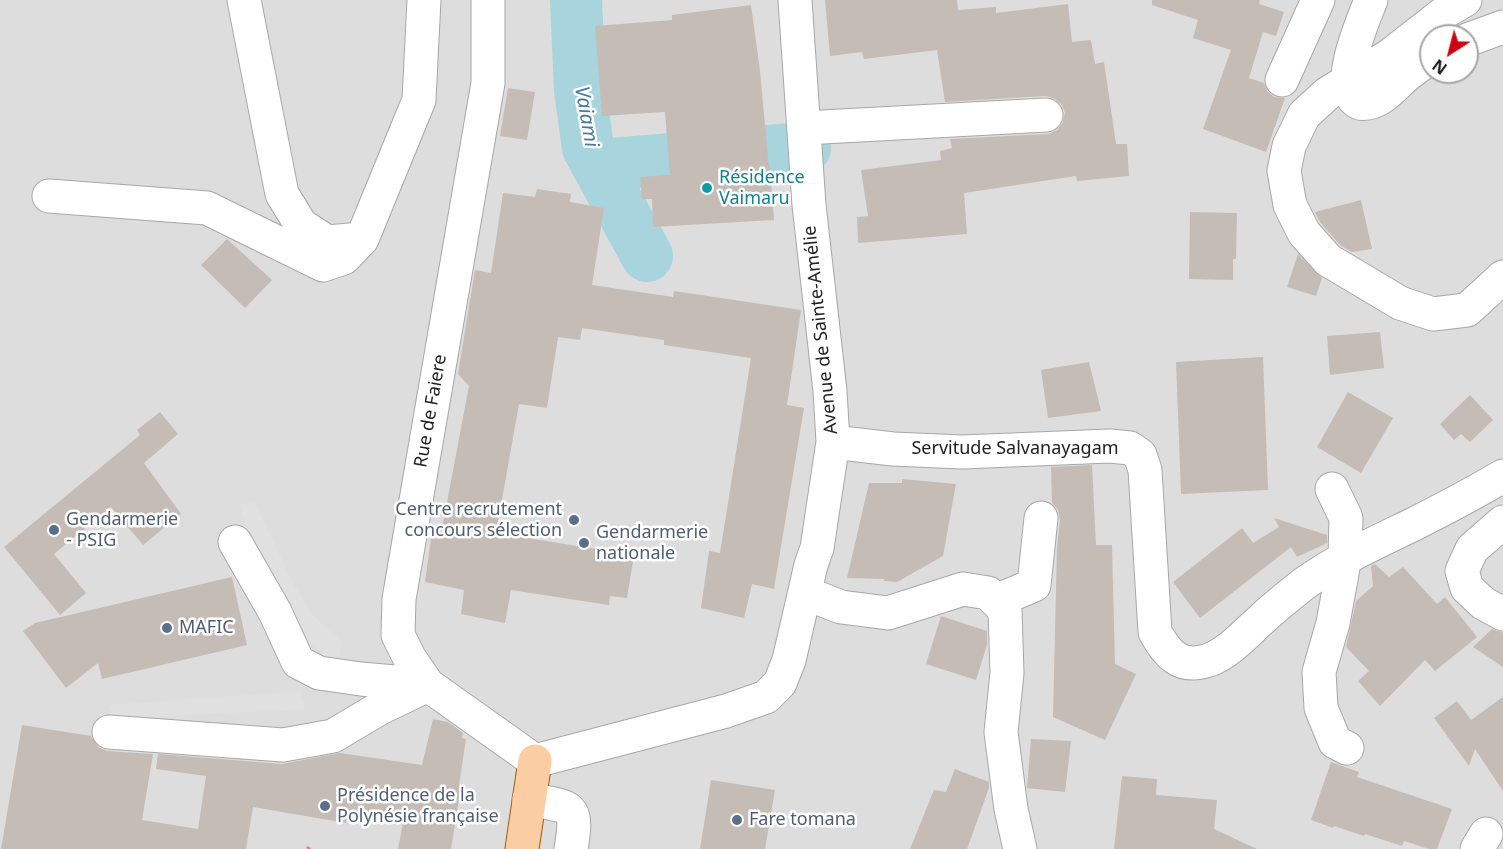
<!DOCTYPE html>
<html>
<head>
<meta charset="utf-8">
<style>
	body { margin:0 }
	#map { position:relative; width:1503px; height:849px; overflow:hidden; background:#f0ece7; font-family:"Noto Sans",sans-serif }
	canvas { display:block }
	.north { position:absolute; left:1419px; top:24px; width:60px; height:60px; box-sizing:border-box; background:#fff; border:2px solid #a6a6a6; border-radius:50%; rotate:216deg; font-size:16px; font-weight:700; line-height:24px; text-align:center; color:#202020 }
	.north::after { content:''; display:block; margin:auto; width:21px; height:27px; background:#cc0412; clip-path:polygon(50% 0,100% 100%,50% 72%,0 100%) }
</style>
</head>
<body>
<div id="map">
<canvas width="1503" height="849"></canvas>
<div class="north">N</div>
</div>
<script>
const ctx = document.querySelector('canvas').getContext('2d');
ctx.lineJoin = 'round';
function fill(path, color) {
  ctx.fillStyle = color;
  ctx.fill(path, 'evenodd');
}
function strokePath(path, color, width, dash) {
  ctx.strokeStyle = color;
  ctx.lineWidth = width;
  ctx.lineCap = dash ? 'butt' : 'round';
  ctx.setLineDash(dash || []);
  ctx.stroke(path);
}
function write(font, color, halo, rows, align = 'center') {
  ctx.font = font + ' "Noto Sans",sans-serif';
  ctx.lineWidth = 5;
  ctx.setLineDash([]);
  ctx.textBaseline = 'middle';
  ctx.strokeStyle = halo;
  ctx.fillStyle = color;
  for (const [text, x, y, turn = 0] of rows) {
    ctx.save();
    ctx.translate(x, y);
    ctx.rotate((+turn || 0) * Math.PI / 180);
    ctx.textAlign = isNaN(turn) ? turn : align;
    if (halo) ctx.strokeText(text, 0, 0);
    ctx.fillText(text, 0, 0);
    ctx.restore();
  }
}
fill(new Path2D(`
	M0,0H1503V849H0ZM1431,36H1467V72H1431Z`), '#dedddd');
fill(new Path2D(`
	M255,503L293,583L314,616L342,641L338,661L323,654L308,639L276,587L250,535L239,504Z
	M300,691L306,709L115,719L108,705Z`), '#e0e0e0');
strokePath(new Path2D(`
	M576,0L580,90L588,148L647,256
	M600,165L805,148`), '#a8d4dd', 52);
fill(new Path2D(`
	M825,0H957L958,10L996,7V13L1068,4L1072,42L1091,40L1095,64L1104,62L1116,144H1127L1129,176L1077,181L1076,176L964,193L967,234L858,243L857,217L868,216L861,170L941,160L940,151L952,148L950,139L1048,134L1057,130L1062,124L1065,113L1062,105L1055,99L1046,96L945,102L937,50L864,59L862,52L830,56Z
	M1152,0H1260L1259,4L1284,12L1276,36L1263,32L1249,78L1264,83L1267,91L1274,97L1285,98L1266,152L1203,129L1231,50L1193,38L1198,20L1152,5Z
	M751,5L760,71L769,168H770L774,220L653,227L652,199H642L640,177L670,175L665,112L602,116L595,26L672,20V15Z
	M508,88L535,92L527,140L500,136Z
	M537,189L571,194L570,202L604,208L592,285L673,297L674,291L801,310L787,405L804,408L774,589L752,584L744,618L701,608L709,551L720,553L751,358L664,345V340L582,328L580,340L558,337L547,408L519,404L496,533L634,555L627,598L610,596L609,605L511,590L505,623L461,614L464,590L425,582L431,538L440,539L469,386L458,374L475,270L491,273L503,193L535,197Z
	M1361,200L1372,249L1352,252L1340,245L1320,222L1315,212Z
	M1190,212L1237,213L1236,259H1233V280L1189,279Z
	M227,239L272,280L245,308L201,265Z
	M1298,254L1322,278L1316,296L1287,287Z
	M1380,332L1384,368L1330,375L1327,336Z
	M1263,357L1268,490L1181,494L1176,362Z
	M1089,362L1101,411L1048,418L1041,370Z
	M1348,392L1393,418L1361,473L1317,447Z
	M1470,395L1493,420L1470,442L1461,434L1454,440L1440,424Z
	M160,412L178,434L144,463L181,514L143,545L111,507L54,554L86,593L60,615L4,547L140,435L137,430Z
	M1092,465L1096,545H1112L1115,664L1136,674L1105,740L1053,717L1057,547L1060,520L1058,510L1052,503L1051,467Z
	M902,479L956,484L943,556L897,582L884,581V579L847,578L869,483H902Z
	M1274,518L1327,535V543L1297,557L1291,547L1200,618L1173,582L1242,528L1253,543L1279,527Z
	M1375,564L1389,577L1403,567L1437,604L1445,597L1477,637L1435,671L1425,660L1380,706L1358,681L1369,671L1346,647L1356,601L1373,586L1371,566Z
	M232,577L247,645L102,679L98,663L66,688L23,631L35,623Z
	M941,616L987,631V645L976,680L926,664Z
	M1492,629L1503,633V667L1473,647Z
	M1503,697V791L1475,749L1469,766L1434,718L1457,701L1471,720Z
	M433,719L448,722L463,733L462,738L466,739L459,785L461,786L451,849H398L403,822L348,813L346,823L253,807L246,849H1L22,725L91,736L98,747L107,751L153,754L142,820L198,829L206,776L156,769L158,754L282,764L340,753L422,765Z
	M1031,739L1071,741L1065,792L1027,788Z
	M1331,762L1359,772L1357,777L1452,809L1437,849H1429L1404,841L1402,846L1365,834L1364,836L1334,826L1333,828L1311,820Z
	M955,769L989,782V788L967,849H910L934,790L946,792Z
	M1122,776L1157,779L1156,795L1217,800L1214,829L1257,849H1114Z
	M711,780L775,790L765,849H700Z`), '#c5bcb6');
const minor = new Path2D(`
	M244,0L282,194L301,225L327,242L362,239
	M488,0V83L399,599L398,635L410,659L428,685L535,761L726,711L766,697L780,683L789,660L811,565L817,548L833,442L830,391L809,205L795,0
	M1371,0C1363,21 1335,83 1355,100C1360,105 1366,104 1372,102C1387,97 1399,80 1412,71C1418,66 1425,62 1431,58
	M1465,0L1448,10L1389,56L1328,93L1304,115L1289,146L1284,171L1290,205L1304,233L1328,260L1400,303L1433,314L1467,310L1503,277
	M1467,40L1503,27
	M1282,80L1318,0
	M804,128L1046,115
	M49,196L207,208L323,265L344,258L362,239L419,100L424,0
	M833,442L893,449L962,452L1110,446L1130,448L1140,455L1145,470L1155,632C1167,654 1180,670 1209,660C1230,652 1246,633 1263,618C1276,606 1291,594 1305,583C1339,559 1377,542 1414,524C1444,509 1474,493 1503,476
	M1332,489L1346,518L1345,557L1333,623L1319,672L1321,708L1335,742L1347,748
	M1503,522L1472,549L1462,571L1467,588L1483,603L1503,614
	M235,542L275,612L298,662L319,673L361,679L428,685
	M805,593L841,607L888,613L963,589L988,593L1005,610L1007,673L1001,732L1011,809L1020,849
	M996,601L1034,585L1041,518
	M109,732L283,745L333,736L380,708L428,685
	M529,799C571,808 579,802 571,849
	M1477,849L1486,834`);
const major = new Path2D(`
	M522,849L535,761`);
strokePath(minor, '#a7a7a7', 35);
strokePath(major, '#995d03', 35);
strokePath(new Path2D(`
	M308,849L309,847`), '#f77571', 4, [3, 3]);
strokePath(minor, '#fff', 33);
strokePath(major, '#facea2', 33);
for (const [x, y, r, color] of [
	[707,188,6,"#0f9aa8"],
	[574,520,6,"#5c6f8a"],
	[54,530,6,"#5c6f8a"],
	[584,543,6,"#5c6f8a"],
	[167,628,6,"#5c6f8a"],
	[325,806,6,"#5c6f8a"],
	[737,820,6,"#5c6f8a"]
]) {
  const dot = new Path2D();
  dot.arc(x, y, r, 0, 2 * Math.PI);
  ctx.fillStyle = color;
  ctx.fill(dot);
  strokePath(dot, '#fff', 2);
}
write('18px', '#0d838f', '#fff', [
	["Résidence",719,178],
	["Vaimaru",719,199]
], 'left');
write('18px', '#202020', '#fff', [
	["Avenue de Sainte-Amélie",821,330,-96],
	["Rue de Faiere",431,411,-80],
	["Servitude Salvanayagam",1015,449]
]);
write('18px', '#4e5e75', '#fff', [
	["Centre recrutement",562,510,"right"],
	["concours sélection",562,531,"right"],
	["Gendarmerie",66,520],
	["- PSIG",66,541],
	["Gendarmerie",596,533],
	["nationale",596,554],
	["MAFIC",179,628],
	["Présidence de la",337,796],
	["Polynésie française",337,817],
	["Fare tomana",749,820]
], 'left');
write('italic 20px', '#47789e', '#fff', [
	["Vaiami",586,117,80]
]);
</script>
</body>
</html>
